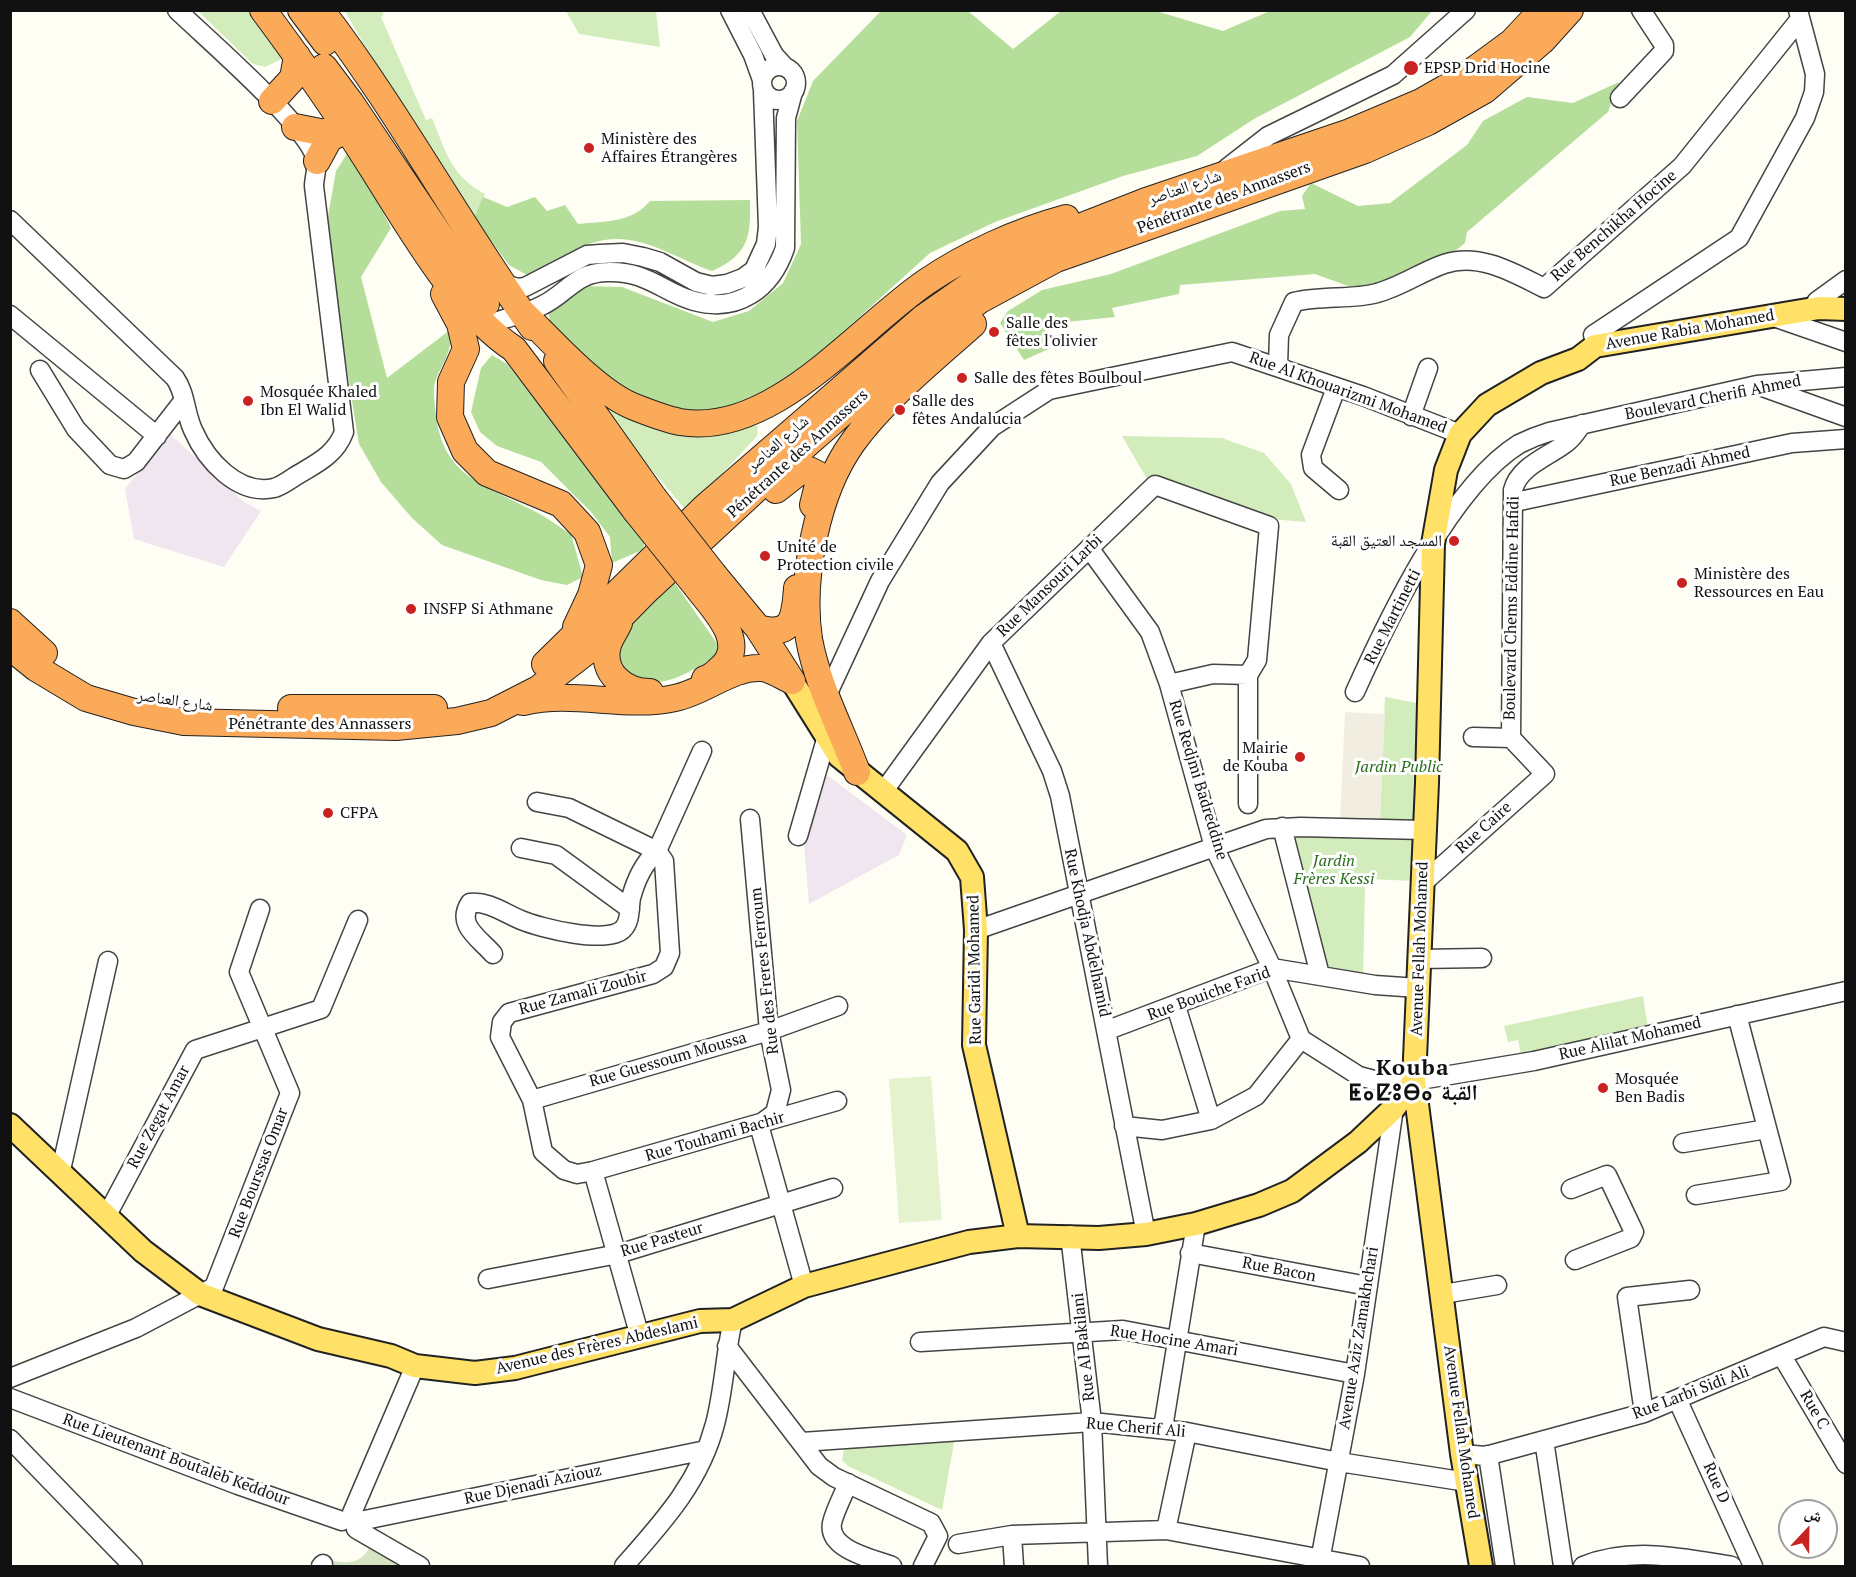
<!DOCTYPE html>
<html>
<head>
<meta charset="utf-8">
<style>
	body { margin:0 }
	#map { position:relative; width:1856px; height:1577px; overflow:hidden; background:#fffef5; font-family:"PT Serif","Noto Naskh Arabic",serif }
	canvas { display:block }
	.frame { position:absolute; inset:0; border:12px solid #111; pointer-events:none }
	.north { position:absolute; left:1778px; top:1499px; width:60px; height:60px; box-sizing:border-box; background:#fff; border:2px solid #a0a0a0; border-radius:50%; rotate:22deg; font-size:16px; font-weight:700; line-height:24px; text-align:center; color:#111 }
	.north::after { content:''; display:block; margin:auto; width:21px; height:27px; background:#c92221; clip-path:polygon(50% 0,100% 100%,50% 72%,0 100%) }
</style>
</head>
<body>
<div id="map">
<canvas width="1856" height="1577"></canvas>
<div class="frame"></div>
<div class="north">ش</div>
</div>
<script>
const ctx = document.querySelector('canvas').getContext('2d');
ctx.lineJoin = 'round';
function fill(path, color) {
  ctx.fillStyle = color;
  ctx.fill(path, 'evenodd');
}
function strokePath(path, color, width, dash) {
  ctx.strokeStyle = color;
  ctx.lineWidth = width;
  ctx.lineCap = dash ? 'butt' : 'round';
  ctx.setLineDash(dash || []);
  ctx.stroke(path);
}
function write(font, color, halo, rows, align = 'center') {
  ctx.font = font + ' "PT Serif","Noto Naskh Arabic","Noto Sans Tifinagh",serif';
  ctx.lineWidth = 6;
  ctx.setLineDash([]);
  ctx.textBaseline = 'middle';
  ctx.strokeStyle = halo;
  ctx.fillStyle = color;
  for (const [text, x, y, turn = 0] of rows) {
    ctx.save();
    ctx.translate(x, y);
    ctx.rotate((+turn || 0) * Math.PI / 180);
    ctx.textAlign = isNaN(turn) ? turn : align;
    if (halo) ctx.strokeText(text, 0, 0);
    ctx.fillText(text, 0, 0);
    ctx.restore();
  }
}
fill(new Path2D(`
	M169,433L243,501L261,511L224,567L134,539L125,489Z
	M827,775L907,835L899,855L809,904L804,844Z`), '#efe6ef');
fill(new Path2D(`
	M198,11H249L286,57L265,67L253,64Z
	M345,11H382L384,14L381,17L426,120L432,118C446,152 451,176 485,194L474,218L366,48Z
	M566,11H656L660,47L579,34Z
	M579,385L732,425L758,426L757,436L687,511Z
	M1122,436L1222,438L1264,453L1291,484L1306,522L1270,519L1147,479Z
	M1385,697L1417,703L1415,823L1380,820Z
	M1288,834L1415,836L1416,881L1368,879L1365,886L1363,981L1325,971Z
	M1643,996L1648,1028L1521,1054L1518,1040L1508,1042L1504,1026Z
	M955,1437L942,1510L848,1466L842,1460L844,1450L851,1448Z`), '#d2ecbb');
fill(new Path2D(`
	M881,11H968L1013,49L1061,11H1156L1223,31L1270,11H1432L1410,37L1254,119L1197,156L1123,176L995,222L930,253L789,381L736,407L680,415L633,398L551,326L548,312L582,286L622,287L713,322L749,311L783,283L801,244L797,121L813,81Z
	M1619,82L1608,112L1467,232L1465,243L1426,274L1360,297L1348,286L1315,274L1180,285L1179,294L1112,308L1115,317L1047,324L1051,348L1024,360L1000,323L1008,311L1042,290L1111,274L1280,211L1305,209L1302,196L1311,183L1358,206L1390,203L1467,145L1483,121L1527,97L1573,103Z
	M350,149L391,228L361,277L387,378L450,330C455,355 434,371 434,391C436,475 473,479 536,512C548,518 559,527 571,534L583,577L567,585L541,580L442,545L412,518L381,482L359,444L328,252V216L336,171Z
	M483,197L507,207L535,197L547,211L565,205L578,224C605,221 632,223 650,201L750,200C751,238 748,255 712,271C671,257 635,227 589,244C568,252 547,269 527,275L509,265L474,218Z
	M492,355L507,364L646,540L642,550L612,563L610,537L591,512L541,462L497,446L480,432L471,412L481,368Z
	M672,579L718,645L717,654C704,665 673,683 655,682C634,682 614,669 617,646C620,625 657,595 672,579Z`), '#b5de9a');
fill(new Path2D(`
	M369,1548L404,1566H325L330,1560C346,1564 361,1564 369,1548Z`), '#d7e4c3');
fill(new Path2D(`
	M931,1076L942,1220L899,1223L889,1079Z`), '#e4f3ce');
fill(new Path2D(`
	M1345,712L1385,714L1380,820L1340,818Z`), '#f1eee1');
const minor = new Path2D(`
	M730,10L753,55L762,80
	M750,10L774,55L785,67
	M762 83a17 17 0 1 1 34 0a17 17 0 1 1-34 0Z
	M1620,98L1664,51V45L1641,10
	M1227,168L1268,136L1393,75L1466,10
	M10,220L175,378C186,394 185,413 193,430C206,460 238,496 274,488C281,486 288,481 294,477C315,464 335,456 344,432L314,186C314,178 318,167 316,159C306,124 208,40 177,10
	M501,283L518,288L525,287L587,255L600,254L623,253L643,257L660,262L696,282L712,286L727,284L743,278L754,270L766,244L768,227L763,91
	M1819,308L1817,301L1846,280
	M10,315L157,436
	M1771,316L1846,342
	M498,321C512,316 528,313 541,306C567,294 575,272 608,272C648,271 662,292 694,301C738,313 771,289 785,248L786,118L793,92
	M1593,335L1739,238L1805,118L1814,92L1815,74L1798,10
	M1278,366L1279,335L1294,302C1322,295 1353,300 1377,293C1400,287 1421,272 1444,264C1479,252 1514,273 1544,288L1682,166L1800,19
	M40,370L76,429L110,465L124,469L136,462L184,400
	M1760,386L1846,417
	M1336,388L1311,455L1313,468L1339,490
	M1411,416L1428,368
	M1515,502L1792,443L1846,439
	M1089,548L1150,632L1169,684L1214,847L1272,968L1301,1039L1359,1076L1385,1083L1414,1081L1534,1061L1846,991
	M991,643L1052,771L1060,796L1146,1234
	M1169,684L1213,674L1248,675
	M1355,692C1388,619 1451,486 1519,444C1529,439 1539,435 1549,432L1757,385L1846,377
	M827,695L880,581L940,483L992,427L1049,390L1232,352L1363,396L1460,434
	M1473,737L1511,738
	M883,792L991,643L1155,485L1269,526L1257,660L1248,675V804
	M537,802L569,808L657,851L702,751
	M750,819L769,1031L781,1090L775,1113L759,1125L804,1286
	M1282,827L1320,975
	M798,836L827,736
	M521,848L556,855L630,909
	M1423,883L1545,774L1511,738L1513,490C1519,466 1548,457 1566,443C1573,438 1577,431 1582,424
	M976,930L1266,829L1300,827L1424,830
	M493,954C478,937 456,925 470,903C489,901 504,913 521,920C540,928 608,945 623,929C631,921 629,908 631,898C636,879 643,864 657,851L664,861L670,953L664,967L653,974L509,1013L502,1022L500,1037L532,1100L543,1152L564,1170L577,1174L593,1171L640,1337
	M1419,959L1482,958
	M1176,1006L1211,1120
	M1108,1030L1272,968L1375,985L1418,988
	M532,1100L769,1031L838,1006
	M1124,1126L1162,1130L1211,1120L1256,1096L1301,1039
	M1683,1143L1767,1129
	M61,1170L108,961
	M593,1171L837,1101
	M1571,1189L1607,1175L1634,1232L1631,1238L1575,1260
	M1696,1195L1781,1181L1737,1015
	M107,1215L195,1050L321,1009L358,920
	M1070,1235L1092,1422L1098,1566
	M1190,1253L1368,1286
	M488,1279L618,1254L833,1188
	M1443,1294L1497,1285
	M920,1342L1123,1330L1355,1374
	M727,1346L819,1466L834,1477L931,1523L938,1536L923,1566
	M1782,1356L1846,1464
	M10,1378L136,1328L214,1287L290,1093L239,972L260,909
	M10,1398L238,1485L342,1521
	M1678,1401L1753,1566
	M1644,1413L1627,1297L1690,1290
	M1163,1428L1196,1224
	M10,1439L133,1566
	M1544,1440L1563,1566
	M802,1442L1092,1422L1187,1432L1339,1462L1467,1482
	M1462,1454L1486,1456L1644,1413L1824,1337L1846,1342
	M1488,1455L1505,1566
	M848,1483C843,1496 835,1510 832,1523C827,1550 874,1559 892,1566
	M352,1513L415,1366
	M360,1521L706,1450
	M356,1529L420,1566
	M1166,1530L1187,1432
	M1012,1535L1014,1566
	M958,1544L1012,1535L1166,1530L1360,1566
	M321,1566L323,1564
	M624,1566C662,1523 700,1482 715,1424C724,1390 725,1354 733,1320
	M1319,1566L1355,1374L1394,1108
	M1583,1566C1632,1546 1683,1558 1732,1566`);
const major = new Path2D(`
	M792,681L839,756L957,851L972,877L976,930L974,1045L1018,1236
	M10,1125L143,1251L200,1294L318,1339L391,1356L415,1366L475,1373L515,1368L700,1321L733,1320L804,1286L969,1242L1018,1236L1099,1238L1146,1234L1196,1224L1259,1205L1292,1191L1358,1142L1394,1108L1414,1081
	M1481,1566L1462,1454L1414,1081L1427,783L1433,544L1446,470L1460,434L1487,405L1541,373L1578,359L1595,346L1819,308L1846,309`);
const highway = new Path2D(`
	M263,10C301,61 338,114 372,168C409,226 456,311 514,349L635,510
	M301,10L325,42
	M321,10C398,111 459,224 532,327
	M324,67L351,103L486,304
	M272,101L293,78L297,56
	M295,127L325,133L343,124
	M317,161L329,139L347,129
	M444,294L460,324L466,349L451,382L450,417L465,451L487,473L561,504L587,532L599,565L591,595L576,627
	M522,312C551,340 596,391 632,406C647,412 665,419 680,422C772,438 857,329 926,282C967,254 1018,231 1066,218
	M557,361L654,498
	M776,490L799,472L809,470L817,474L818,485L813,505
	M715,576L758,628L792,681
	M696,586C713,609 749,642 721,668C716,672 712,677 705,679
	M10,622L44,653
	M619,623C616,630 610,638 608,645C600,673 625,692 650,692
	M758,628C793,638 795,617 797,588
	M10,647L36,668L86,698L134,712L184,722L396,727L457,721L491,713L538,689L586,652L646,591L766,480L928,338L980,300L1056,259L1365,150L1428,122L1485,90L1542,41L1570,10
	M545,664L705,507L922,319L992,270L1082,226L1146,201L1350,132L1421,102L1463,78L1512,42L1542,10
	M523,702C574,690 625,709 675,698C705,692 732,666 762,668C772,669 783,677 792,681
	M291,708H434
	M857,772C841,729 817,684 809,639C800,578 817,492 853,442C884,399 933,360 973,324`);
strokePath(minor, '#444', 21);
strokePath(major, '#222', 26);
strokePath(highway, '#222', 28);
strokePath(minor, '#fff', 18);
strokePath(major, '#fee166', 22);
strokePath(highway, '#faaa58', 26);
const highwayBridge = new Path2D(`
	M654,498L715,576
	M635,510L696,586`);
strokePath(highwayBridge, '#222', 28, []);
strokePath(highwayBridge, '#faaa58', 26);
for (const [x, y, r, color] of [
	[1411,68,8,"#c92221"],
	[589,148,6,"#c92221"],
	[994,332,6,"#c92221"],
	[962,378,6,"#c92221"],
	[248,401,6,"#c92221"],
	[900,410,6,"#c92221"],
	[1454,541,6,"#c92221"],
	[765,556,6,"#c92221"],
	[1682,583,6,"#c92221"],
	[411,609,6,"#c92221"],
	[1300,757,6,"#c92221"],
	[328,813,6,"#c92221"],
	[1603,1088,6,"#c92221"]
]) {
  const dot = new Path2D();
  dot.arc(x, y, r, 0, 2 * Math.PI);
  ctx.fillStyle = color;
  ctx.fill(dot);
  strokePath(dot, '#fff', 2);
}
write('16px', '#111', '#fff', [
	["EPSP Drid Hocine",1424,68],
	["Ministère des",601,139],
	["Affaires Étrangères",601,157],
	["Salle des",1006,323],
	["fêtes l'olivier",1006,341],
	["Salle des fêtes Boulboul",974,378],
	["Mosquée Khaled",260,392],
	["Ibn El Walid",260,410],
	["Salle des",912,401],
	["fêtes Andalucia",912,419],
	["المسجد العتيق القبة",1442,541,"right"],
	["Unité de",777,547],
	["Protection civile",777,565],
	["Ministère des",1694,574],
	["Ressources en Eau",1694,592],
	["INSFP Si Athmane",423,609],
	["Mairie",1288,748,"right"],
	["de Kouba",1288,766,"right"],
	["CFPA",340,813],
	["Mosquée",1615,1079],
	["Ben Badis",1615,1097]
], 'left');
write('16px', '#111', '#fff', [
	["شارع العناصر",1185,188,-19],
	["Pénétrante des Annassers",1224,198,-20],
	["Rue Benchikha Hocine",1614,226,-41],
	["Avenue Rabia Mohamed",1690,330,-10],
	["Rue Al Khouarizmi Mohamed",1348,393,20],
	["Boulevard Cherifi Ahmed",1713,398,-11],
	["شارع العناصر",778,444,-41],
	["Pénétrante des Annassers",798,454,-42],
	["Rue Benzadi Ahmed",1680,467,-12],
	["Rue Mansouri Larbi",1050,586,-44],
	["Boulevard Chems Eddine Hafidi",1512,608,-89],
	["Rue Martinetti",1393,617,-63],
	["شارع العناصر",175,701,8],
	["Pénétrante des Annassers",320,724],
	["Rue Redjmi Badreddine",1198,780,73],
	["Rue Caire",1484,828,-42],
	["Rue Khodja Abdelhamid",1087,933,78],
	["Avenue Fellah Mohamed",1420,949,-88],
	["Rue Garidi Mohamed",975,970,-91],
	["Rue des Freres Ferroum",765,971,-96],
	["Rue Zamali Zoubir",583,993,-15],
	["Rue Bouiche Farid",1209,994,-20],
	["Rue Alilat Mohamed",1630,1039,-13],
	["Rue Guessoum Moussa",668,1060,-16],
	["Rue Zegat Amar",159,1117,-62],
	["Rue Touhami Bachir",715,1137,-16],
	["Rue Bourssas Omar",259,1173,-69],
	["Rue Pasteur",662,1240,-17],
	["Rue Bacon",1279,1270,11],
	["Avenue Aziz Zamakhchari",1359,1338,-81],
	["Rue Hocine Amari",1174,1341,9],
	["Avenue des Frères Abdeslami",597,1346,-13],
	["Rue Al Bakilani",1084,1347,-96],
	["Rue Larbi Sidi Ali",1691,1393,-21],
	["Rue C",1814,1410,60],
	["Rue Cherif Ali",1136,1428,5],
	["Avenue Fellah Mohamed",1461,1432,82],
	["Rue Lieutenant Boutaleb Keddour",176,1460,20],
	["Rue D",1716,1483,66],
	["Rue Djenadi Aziouz",533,1485,-12]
]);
write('italic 16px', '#296d1c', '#fff', [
	["Jardin Public",1399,767],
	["Jardin",1334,861],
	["Frères Kessi",1334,879]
]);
ctx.letterSpacing = '1.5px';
write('bold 22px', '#111', '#fff', [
	["Kouba",1413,1069],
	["ⵟⴰⵇⵓⴱⴰ القبة",1413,1094]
]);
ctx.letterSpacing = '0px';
</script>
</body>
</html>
